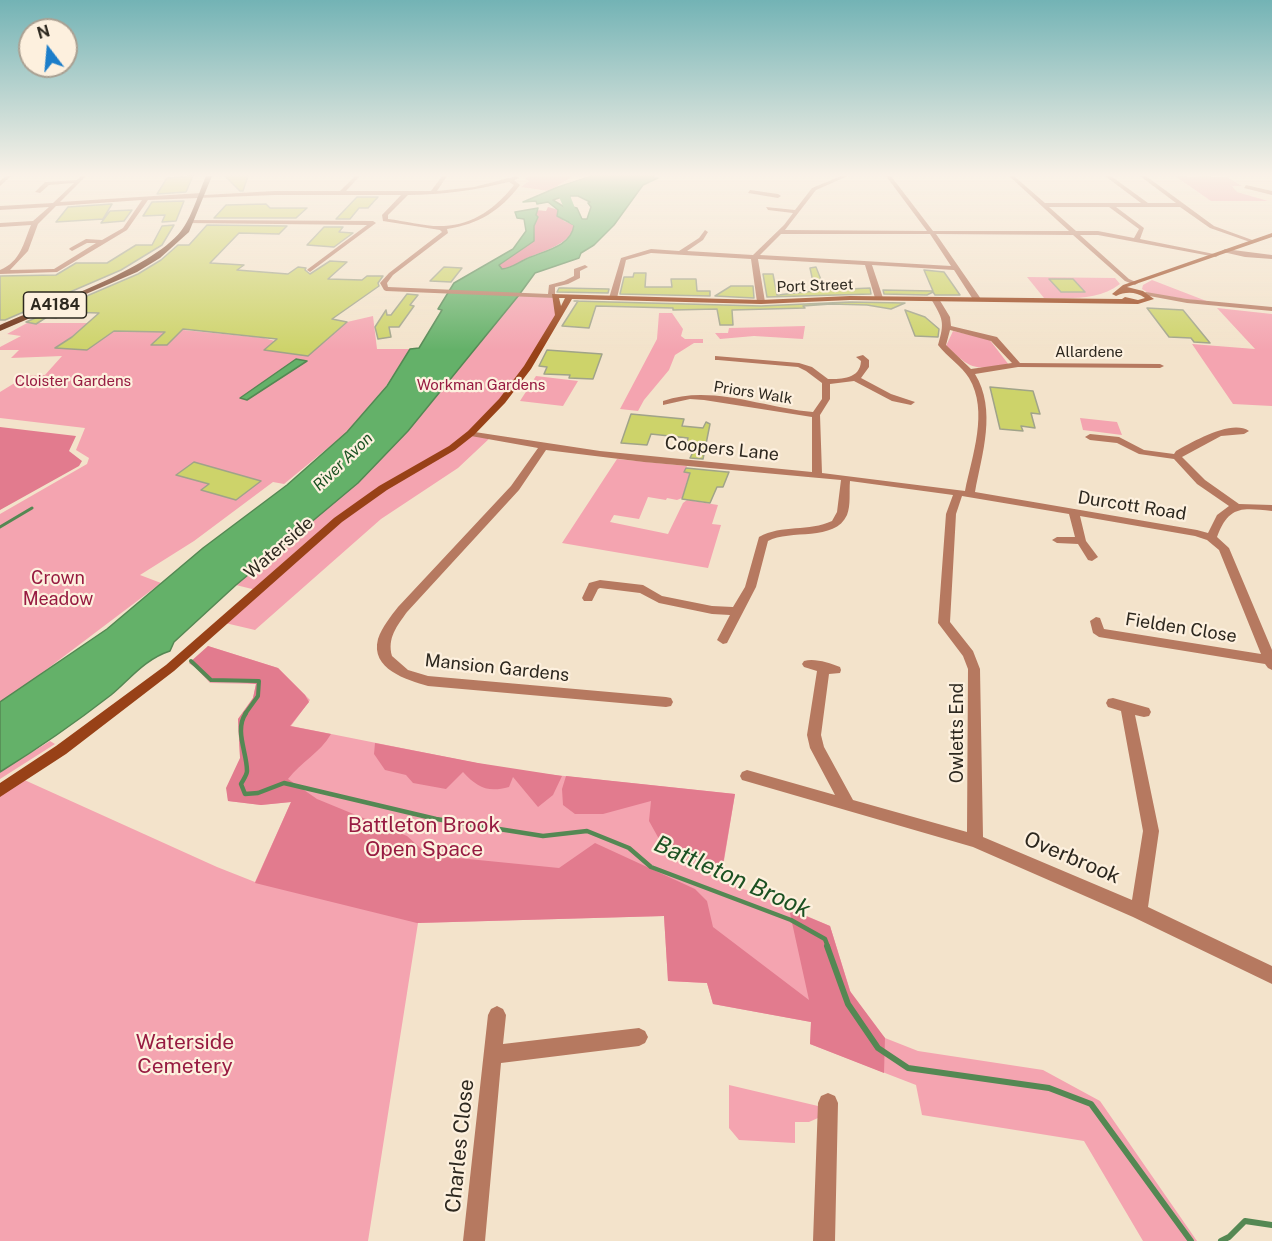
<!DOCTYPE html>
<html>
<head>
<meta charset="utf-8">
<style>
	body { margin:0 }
	#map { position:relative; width:1272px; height:1241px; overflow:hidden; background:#f3e3cb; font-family:"Public Sans",sans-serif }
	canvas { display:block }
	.north { position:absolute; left:18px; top:18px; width:60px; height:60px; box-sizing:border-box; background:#fdf0de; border:2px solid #aaa092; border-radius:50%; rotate:344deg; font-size:16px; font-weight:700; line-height:24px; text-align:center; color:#2d281f }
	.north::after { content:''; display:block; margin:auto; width:21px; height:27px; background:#1d7eca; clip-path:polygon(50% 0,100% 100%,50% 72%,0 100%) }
</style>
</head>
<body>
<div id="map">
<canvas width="1272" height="1241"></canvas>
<div class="north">N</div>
</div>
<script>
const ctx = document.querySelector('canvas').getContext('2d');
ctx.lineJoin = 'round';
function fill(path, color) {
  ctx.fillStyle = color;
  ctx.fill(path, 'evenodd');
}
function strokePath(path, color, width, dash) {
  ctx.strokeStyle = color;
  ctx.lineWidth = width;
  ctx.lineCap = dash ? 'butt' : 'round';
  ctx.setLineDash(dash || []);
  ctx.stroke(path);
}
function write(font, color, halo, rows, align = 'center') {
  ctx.font = font + ' "Public Sans",sans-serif';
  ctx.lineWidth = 4.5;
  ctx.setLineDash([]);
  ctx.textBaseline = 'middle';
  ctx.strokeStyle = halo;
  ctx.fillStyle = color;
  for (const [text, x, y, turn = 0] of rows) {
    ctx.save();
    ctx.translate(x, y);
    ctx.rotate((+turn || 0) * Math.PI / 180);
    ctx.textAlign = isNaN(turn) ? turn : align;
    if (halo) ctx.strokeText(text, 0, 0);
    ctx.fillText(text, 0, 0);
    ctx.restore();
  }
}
fill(new Path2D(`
	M529,176H573L549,191L521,187L529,181L525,179Z
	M1175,176L1227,177L1242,186H1232L1237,192L1268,201H1211Z
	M1027,277L1115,278L1120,284C1098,301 1070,298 1044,298Z
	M1152,280L1209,302L1150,294L1142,289L1143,285Z
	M519,295L555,296L559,310L535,356L472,433L491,437L458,468L381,519L255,630L221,622L256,590L236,585L358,483L408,431Z
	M1217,308L1272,314V406L1233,404L1192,344L1255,349Z
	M659,313H672L683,329L681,336L685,339H703V343H694L675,355L669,370L644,400L638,411L620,409L657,339Z
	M373,316L377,349H410L386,386L345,434L284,484L273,482L194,541L140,575L161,583L18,691L0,702V514L87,464L89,458L76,450L85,428L0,418V392L26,376L45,375L62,356L11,358L19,350H0V347L21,336L7,334L27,323H113L264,338L275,341L265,350L308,356L347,322Z
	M805,326L803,339L754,336L720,339L715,333H728L729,328Z
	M953,331L989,339L1009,365C974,370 972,370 946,346Z
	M536,376L578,381L563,406L520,401Z
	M1080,418L1117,422L1122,435L1083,430Z
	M617,459L687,466L684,472L695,474L693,478H688L682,498L677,500L667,498L666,500L648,497L639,519L614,515L610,522L668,534L683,503L687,500L718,505L712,524L721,525L708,568L562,543Z
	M208,646L278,668L310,700L291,726L517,771L735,794L721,879L830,926L854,1003L885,1038L918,1051L1043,1070L1100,1101L1197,1241H1143L1084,1141L922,1115L916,1085L810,1044L811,1022L713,1004L707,983L668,981L664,916L418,923L368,1241H0V791L20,778L217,867L255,882L291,802L261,805L228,801L227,792L241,774L238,719L253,698L256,684L210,683L195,667Z
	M50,741L55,744L0,779V772Z
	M729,1085L818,1106V1118L809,1122H795V1143L739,1140L729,1128Z`), '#f4a4b0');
fill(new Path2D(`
	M548,207L559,210L564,221L574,225L573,233C559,248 542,251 525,259C517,264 511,268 502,269L497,265C523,250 532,241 536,210L546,211Z
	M0,427L76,436L69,451L82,461L79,466L0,510Z
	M208,646L278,668L305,695L309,702L290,726L331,734C320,753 301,762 288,779L317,799L407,836L428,855L559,868L595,843L695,889L707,901L713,927L809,1000L789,909L830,926L850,991L885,1038L884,1073L810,1044L811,1022L713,1004L707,983L668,981L664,916L417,923L255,883L291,802L261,805L228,801L226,788L240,758L238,719L253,698L256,684L213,679L189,663Z
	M375,743L478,763L562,776L553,795L538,807L513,777L509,787C487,793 477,787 463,772L446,789L413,783L406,775L385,770L374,754Z
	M566,776L735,794L722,870L664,848L649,821L651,801L603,814H575L563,805L562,789Z`), '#e27b8e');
const water = new Path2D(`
	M592,176H654L653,178H658L643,185L614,225L594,245L581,253L579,258L535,273L519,295L408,431L358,483L236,585L174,642L170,651C145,659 130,679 111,695C75,723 39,748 0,772V702L107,629L203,548L287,485L347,432L387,386L410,349L419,348L442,310L438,309L454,283L513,249L526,231L524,219L517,218L515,212L538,208L536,215L538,217L534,226V241L499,265L502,269C511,268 516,264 524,260C541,251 571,248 574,225L557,216L558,210L548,202L537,204L536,201L523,202L558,187ZM570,196H578L590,202L588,203L591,207L587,219H582L577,208L568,206L566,208L553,200L562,197L570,199Z
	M296,359L307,361L247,400L240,398Z`);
fill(water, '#64b169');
strokePath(water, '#548853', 1.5);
strokePath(new Path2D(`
	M0,527L32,508`), '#548853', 3);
strokePath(new Path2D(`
	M191,661L211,680L259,681L258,696L245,714`), '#548853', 4);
strokePath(new Path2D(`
	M246,713C234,730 247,752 247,771C247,775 243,780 241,784L245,794L258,793L284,783L436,819L543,836L587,831L629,848L651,867L791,920L825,939L828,947`), '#548853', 4.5);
strokePath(new Path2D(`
	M827,946L848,1004L878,1048L908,1068L1049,1088L1091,1104L1191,1241
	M1221,1241L1229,1237L1245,1221L1272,1225`), '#548853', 6);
fill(new Path2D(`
	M593,176H610L569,193L579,218L593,230L587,234L570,223L557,192L566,185Z`), '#64b169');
const building = new Path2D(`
	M193,176L186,192L157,194L167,178Z
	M225,176H248L243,191H240Z
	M357,197H378L368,208H359L350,219H336Z
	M184,201L176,221L162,222L165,215L143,216L152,202Z
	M112,204L103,219L56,222L68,207Z
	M266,204L270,208H307L296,218H214L226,205Z
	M132,210L124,221L101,223L110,211Z
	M174,225L162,245L121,270L5,320H0V276L56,275L76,263H107L136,245H152L162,226Z
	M207,225L287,226L279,234L239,233L210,263L244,265L237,270L288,274L298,267L306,268L305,270L310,274L330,261L347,262L328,279L362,280L367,276H383L378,283L379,286L332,319L347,322L308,356L264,350L277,339L183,329L167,345H151L165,332L114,331L87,350L55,348L72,337L99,313L66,312L56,318L47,317L36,324L26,322L138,274L161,260L178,245H189Z
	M324,227H343L339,232L353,233L334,247L307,245Z
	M444,267L462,268L451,282L430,281Z
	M816,267L825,290L870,288L871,294L767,297L763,274H773L777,295L815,291L810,268Z
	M924,270L944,272L960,295H935L933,292L927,295L884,294L883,290L933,291Z
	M634,273H646L645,287H672L671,279H696L697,291H710V296L620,294L624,277H633Z
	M1049,279H1073L1085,292H1061Z
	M731,286H753L754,298L715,296Z
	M559,288H564L609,289L608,293L557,292Z
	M407,294L418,295L410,305L414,306L399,327H389L391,337L378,339L375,327L386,310L387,315H391Z
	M574,301L761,306L850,302L905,303L891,309L867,305L831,304L803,306L805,308L732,310L733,325H720L717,309L673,310V308L596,306L589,328L562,326L578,301Z
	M1147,308L1183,310L1210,343L1194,342L1191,338L1169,337Z
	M905,310L925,317L939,329L938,337L915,336Z
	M547,350L602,354L593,379L569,378L570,375L544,374L547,367L539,366Z
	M990,387L1033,391L1040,414L1031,413L1035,428L1021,426L1023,431L1000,429Z
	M631,414L684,419L682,426L703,428L706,422L710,424L703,459L690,458L694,450L685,449L688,438L651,434L647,445L621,443Z
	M194,462L261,481L236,500L201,490L209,484L176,475Z
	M686,468L727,472H729L723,487H717L710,503L682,499L690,473L684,472Z`);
fill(building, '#cdd36a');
strokePath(building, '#a0a389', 1.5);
fill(new Path2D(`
	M6,176H11L0,186V181Z
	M81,176H86L60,202L201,193L204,195L274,191H340L355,176H360L346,191H431L442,176H447L437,191L474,187L516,176L519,178L514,180L520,185C500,211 479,224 447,229L448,233L393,275L387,283L388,287L548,294L549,285L564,281L574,276V269L585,265L588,267L580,271V278L568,284L555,287V294L559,296L555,298L386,291L384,290L380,283L389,273L442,232L440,230L383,221L382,215L401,195H274L148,200L127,230L57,272L0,274V270C21,261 23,244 31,225L0,227V223L33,221L49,207L0,210V206L53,203L74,183L49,185L40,193L35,192L45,182L77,180ZM509,182L514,185C497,207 473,225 444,226C426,227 406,221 388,219V215L408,195C443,195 475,190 509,182ZM142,200L123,228L102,240L86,239L70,248L69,249L72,251L87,243H96L54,269L10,270L28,251L38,224L56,206Z
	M841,176H848L816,190L785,230L927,231L886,176H891L933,231H1069L1009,176H1014L1045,203H1141L1105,176H1111L1148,203H1176L1140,176H1146L1214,226L1255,241L1250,242L1210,228L1180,207H1116L1144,228L1140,239L1219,255L1216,257L1098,235H1080L1129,279L1138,283L1135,285L1125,281L1073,235L936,234L981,299L980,301H974L954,270L872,265L883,298L879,300L875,298L865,265L758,259L765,302L761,304L757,302L751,259L651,253L626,260L617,298L613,300L609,298L621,258L651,249L679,251L699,238L705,230L708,232L703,240L687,251L753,255L784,225L793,213L768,210L766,207L795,210L812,188ZM1049,207H1109L1139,229L1134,238L1098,231H1076ZM781,234H930L951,266L760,255Z
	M1246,185L1272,191V195L1244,188Z
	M750,190L778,194L781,196L778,198L748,193Z
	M190,220L373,221L376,223L310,272L307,270L308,269L367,225L188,223Z
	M1225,249L1272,255V259L1245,257L1223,252L1222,251Z
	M932,297L939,299L950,317L951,326L997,337L1020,363L1160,364L1164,366L1160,368L1018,367L975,374C997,410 982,454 975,492L1197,530L1208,533L1217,515L1229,506L1197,484L1174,459L1139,454L1117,443L1090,440L1085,437L1090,434L1119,437L1144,450L1174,454L1176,451C1193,442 1231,419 1249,431L1244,434L1221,436L1182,457L1205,480L1239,504L1272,505V511C1242,508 1229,505 1217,537L1229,548L1272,650V670L1268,668L1265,664L1099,637L1093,633L1090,621L1096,617L1100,618L1104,629L1261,654L1219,550L1207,540L1195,536L1080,516L1086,541L1098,557L1092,561L1088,560L1078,544L1057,543L1052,540L1057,537H1075L1069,514L962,496L956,514L950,622L973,651L980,669L983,837L1132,900L1143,831L1121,711L1108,707L1106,703L1108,699L1113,698L1149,708L1151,712L1149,716L1144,717L1135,715L1159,831L1148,907L1272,966V984L1133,917L973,847L742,780L740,776L742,772L747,770L835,795L810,748L807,735L817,671L804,667L802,664L804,661C815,658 829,663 840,667L841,670L840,673L829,674L821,735L824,747L853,800L967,832L968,669L963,656L938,623L946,514L953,495L850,481C849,492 851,505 847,515C835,542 790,529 768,541L756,587L727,643L723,644L717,640L730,615L712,614L659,603L640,593L600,588L598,589L592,601H584L582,598L589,583L600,580L643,585L662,596L712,606L733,607L745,587L759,537C782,524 809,532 832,521L837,512L841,480L644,462L546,450L519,490L407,612C397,626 387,638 392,656L408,670L428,676L666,697L671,698L673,702L671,706L666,707L428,686C407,680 370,669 378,639C382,627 391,616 398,607L511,486L538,448L471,436L468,435V431L600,451L812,472V417L704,400L690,399L663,405V401C711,384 764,408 813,412L822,399V383L806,371L798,367L718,360H715V356L799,363L812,367L828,379C842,379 860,379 861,361L856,357L863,355L869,360V367L861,378L891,394L915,402L911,405L892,401L854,381L830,384V399L820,415L822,473L965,491C972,456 989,411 969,378C962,366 947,357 938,345C945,322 943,319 931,299ZM950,330L991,341L1012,363L971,369L946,345Z
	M497,1006L503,1009L506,1015L503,1044L639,1028L645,1031L648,1037L645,1043L639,1046L501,1063L485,1241H463L488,1015L491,1009Z
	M828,1093L835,1096L838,1103L835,1241H813L818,1103L821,1096Z`), '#b67960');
fill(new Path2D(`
	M1146,292L1187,299L1272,307V311L1187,303L1144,295L1142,294Z`), '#b67960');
fill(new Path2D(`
	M1272,233V237L1127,287L1143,291L1154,299L1138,304L850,300L761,304L572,299L531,369L505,403L474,435L455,450L387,490L342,522L174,671L66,754L0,797V783L56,746L166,665L334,518L379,486L449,446L468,431L499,399L524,366L555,315L552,294L761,300L850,296L1122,299L1125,297L1138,300L1145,298C1135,291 1125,292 1116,296L1112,294L1123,285ZM559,298H565L561,306Z`), '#984117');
fill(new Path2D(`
	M206,176H212L189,232L160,258L137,272L0,331V325C47,304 150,270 181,231C191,219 199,192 206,176Z`), '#6a2d10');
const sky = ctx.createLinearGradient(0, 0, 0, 350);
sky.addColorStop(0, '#73b3b5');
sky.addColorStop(0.5, '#faf2e8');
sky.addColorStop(1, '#faf2e800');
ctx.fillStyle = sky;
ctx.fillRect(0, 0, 1272, 350);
write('15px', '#2d281f', '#fdf0de', [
	["Port Street",815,286,-2],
	["Allardene",1089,352],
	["Priors Walk",753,393,9]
]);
write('15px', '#971b41', '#fdf0de', [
	["Cloister Gardens",73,381],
	["Workman Gardens",481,385]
]);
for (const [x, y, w] of [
	[55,305,63]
]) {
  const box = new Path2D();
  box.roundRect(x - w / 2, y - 13, w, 26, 4.5);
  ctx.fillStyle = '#fdf0de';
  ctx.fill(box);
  strokePath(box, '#2d281f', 1.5);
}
write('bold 16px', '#2d281f', null, [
	["A4184",55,305]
]);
write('italic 16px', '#1b5122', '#fdf0de', [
	["River Avon",343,462,-44]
]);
write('18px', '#2d281f', '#fdf0de', [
	["Coopers Lane",722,449,6],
	["Durcott Road",1132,506,9],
	["Waterside",279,548,-41],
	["Fielden Close",1181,628,9],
	["Mansion Gardens",497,668,6],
	["Owletts End",957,733,-90]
]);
write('18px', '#971b41', '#fdf0de', [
	["Crown",58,578],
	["Meadow",58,599]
]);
write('21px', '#971b41', '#fdf0de', [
	["Battleton Brook",424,826],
	["Open Space",424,850],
	["Waterside",185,1043],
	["Cemetery",185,1067]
]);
write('21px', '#2d281f', '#fdf0de', [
	["Overbrook",1072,858,23],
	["Charles Close",460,1146,-84]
]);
write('italic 24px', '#1b5122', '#fdf0de', [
	["Battleton Brook",732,877,24]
]);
</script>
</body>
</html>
